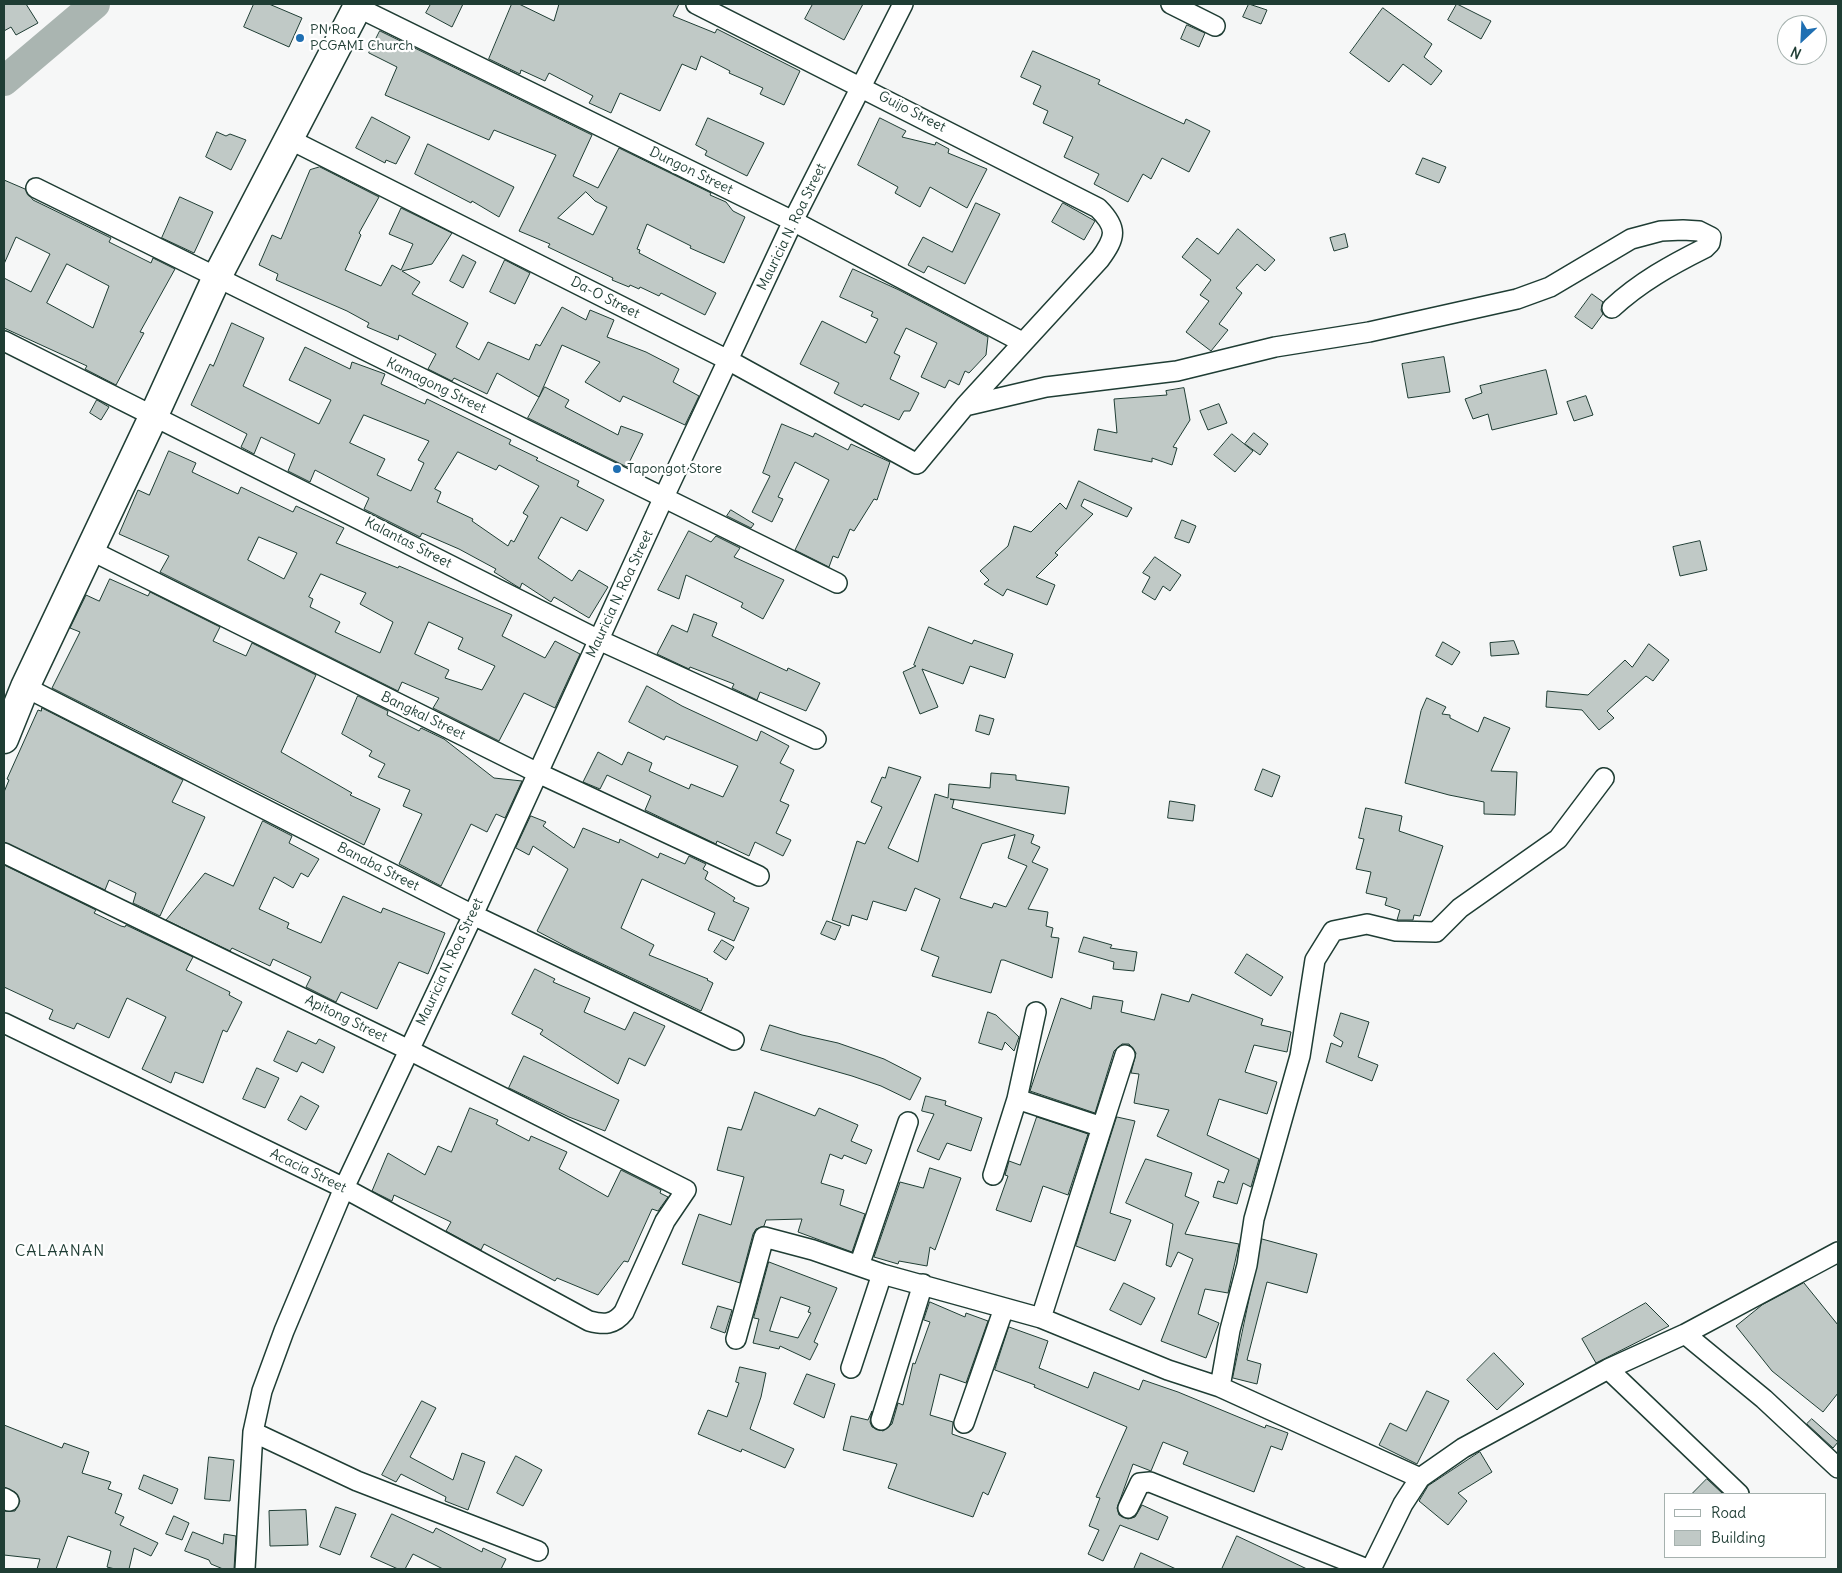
<!DOCTYPE html>
<html>
<head>
<meta charset="utf-8">
<style>
	body { margin:0 }
	#map { position:relative; width:1842px; height:1573px; overflow:hidden; background:#f6f7f7; font-family:Delius,sans-serif }
	canvas { display:block }
	.frame { position:absolute; inset:0; border:5px solid #1f3d34; pointer-events:none }
	.legend { position:absolute; left:1664px; top:1493px; width:162px; height:65px; box-sizing:border-box; background:#fff; border:1px solid #a5b1ae; margin:0; padding:6px 9px; list-style:none; font-size:15px; color:#1f3d34 }
	.legend li { display:flex; align-items:center; gap:10px; height:25px }
	.legend b { width:25px; border:1px solid #a5b1ae }
	.north { position:absolute; left:1777px; top:15px; width:50px; height:50px; box-sizing:border-box; background:#fff; border:1px solid #a5b1ae; border-radius:50%; rotate:205deg; font-size:14px; font-weight:700; line-height:20px; text-align:center; color:#1f3d34 }
	.north::after { content:''; display:block; margin:auto; width:18px; height:22px; background:#1f6fb2; clip-path:polygon(50% 0,100% 100%,50% 72%,0 100%) }
</style>
</head>
<body>
<div id="map">
<canvas width="1842" height="1573"></canvas>
<div class="frame"></div>
<ul class="legend">
<li><b style="height:6px;background:#fff"></b>Road</li>
<li><b style="height:14px;background:#c0c9c6"></b>Building</li>
</ul>
<div class="north">N</div>
</div>
<script>
const ctx = document.querySelector('canvas').getContext('2d');
ctx.lineJoin = 'round';
function strokePath(path, color, width, dash) {
  ctx.strokeStyle = color;
  ctx.lineWidth = width;
  ctx.lineCap = dash ? 'butt' : 'round';
  ctx.setLineDash(dash || []);
  ctx.stroke(path);
}
function fill(path, color) {
  ctx.fillStyle = color;
  ctx.fill(path, 'evenodd');
}
function write(font, color, halo, rows, align = 'center') {
  ctx.font = font + ' Delius,sans-serif';
  ctx.lineWidth = 4.5;
  ctx.setLineDash([]);
  ctx.textBaseline = 'middle';
  ctx.strokeStyle = halo;
  ctx.fillStyle = color;
  for (const [text, x, y, turn = 0] of rows) {
    ctx.save();
    ctx.translate(x, y);
    ctx.rotate((+turn || 0) * Math.PI / 180);
    ctx.textAlign = isNaN(turn) ? turn : align;
    if (halo) ctx.strokeText(text, 0, 0);
    ctx.fillText(text, 0, 0);
    ctx.restore();
  }
}
strokePath(new Path2D(`
	M4,81L95,4`), '#aab5b1', 30);
const building = new Path2D(`
	M4,4H26L38,23L16,35L11,27L4,31Z
	M254,4H269L302,18L289,47L244,27Z
	M431,4H463L452,27L426,13Z
	M512,4H519L554,21L559,4H679L673,16L715,33L717,29L800,71L784,105L760,94L763,88L729,73L730,71L701,56L696,70L682,64L660,111L620,93L611,113L589,103L593,96L549,73L545,81L521,70L520,74L489,59Z
	M813,4H863L844,40L805,19Z
	M1249,4L1267,10L1261,24L1243,17Z
	M1457,4L1491,21L1481,39L1448,20Z
	M1383,8L1432,44L1424,57L1442,71L1431,85L1403,64L1389,82L1350,53Z
	M1187,25L1205,33L1199,47L1181,39Z
	M380,31L592,135L573,176L598,188L619,148L711,193L710,195L726,202L733,211L745,217L724,263L690,248L691,246L647,224L637,249L640,250L639,253L716,293L705,315L661,293L659,296L640,287L639,289L630,285L629,287L612,280L613,278L548,247L550,244L519,231L556,155L494,130L489,140L385,95L397,67L369,53ZM586,192L595,201L607,207L593,235L558,218Z
	M1033,51L1100,80L1098,84L1184,124L1186,119L1210,131L1189,172L1162,158L1151,179L1143,174L1128,202L1094,184L1099,174L1064,157L1073,137L1043,123L1048,111L1033,104L1041,86L1021,77Z
	M372,117L410,137L396,164L386,160L385,163L356,148Z
	M708,118L764,143L747,176L705,155L707,151L696,145Z
	M880,118L906,131L902,137L935,145L936,142L949,149L948,153L987,169L967,208L930,187L920,207L895,193L898,187L858,165Z
	M217,132L226,136L230,134L246,140L231,170L206,157Z
	M428,144L514,187L499,217L472,201L471,203L415,174Z
	M1423,158L1446,167L1439,183L1416,174Z
	M320,167L379,197L359,233L361,235L345,270L381,286L392,265L401,270L413,244L389,234L401,208L452,233L432,264L402,271L420,282L412,294L468,323L456,347L479,360L488,342L529,360L536,344L540,346L562,307L586,320L590,310L614,320L607,337L646,352L679,369L673,382L699,396L685,425L623,396L620,402L585,382L600,362L562,345L539,397L497,373L487,394L454,378L452,381L428,369L436,354L399,335L398,340L367,327L369,323L347,311L276,280L278,274L259,265L272,235L281,239L310,170Z
	M4,180L25,189L33,200L111,238L109,242L151,263L153,258L175,269L140,332L144,333L116,385L85,369L87,366L4,328V278L31,292L50,254L16,237L4,264ZM67,264L109,286L93,328L47,303Z
	M180,197L213,212L194,253L162,238Z
	M976,203L1000,214L965,284L928,266L924,273L908,265L923,237L952,252Z
	M1063,203L1095,221L1084,240L1052,222Z
	M1238,229L1275,260L1265,271L1257,264L1236,288L1242,293L1219,324L1228,330L1211,351L1186,332L1209,301L1200,295L1211,280L1182,257L1197,238L1218,254Z
	M1345,234L1348,247L1334,251L1330,238Z
	M463,255L476,262L463,288L450,281Z
	M505,260L530,273L515,304L490,292Z
	M853,269L899,290L988,337L986,355L969,373L965,371L959,385L949,380L945,388L921,377L937,343L906,328L894,353L900,356L890,379L919,393L910,411H904L899,420L864,404L862,407L834,393L839,383L800,364L822,321L866,343L878,319L871,316L873,312L840,297Z
	M1592,294L1603,302L1601,310L1603,314L1592,329L1575,317Z
	M232,323L264,338L243,386L319,424L331,400L289,380L305,347L350,369L352,362L385,374L381,384L425,404L427,399L511,440L509,444L538,458L536,460L579,481L577,486L604,500L587,531L561,517L538,558L572,581L579,570L608,587L589,618L554,597L551,602L522,583L520,588L518,587L494,572L496,569L459,549L422,533L420,537L364,509L369,498L315,470L310,482L288,471L295,454L261,437L254,454L241,447L247,434L191,405L210,364L213,366ZM364,415L429,441L418,460L424,463L411,491L377,475L385,459L350,443ZM458,452L496,470L499,465L539,486L523,513L528,516L514,542L511,540L508,546L472,521L473,519L437,502L441,492L435,489Z
	M1444,357L1450,392L1408,398L1402,364Z
	M1546,370L1557,414L1492,430L1488,414L1473,419L1465,399L1482,393L1480,386Z
	M545,387L569,400L565,407L618,435L621,426L643,434L627,467L528,418Z
	M1184,388L1190,420L1173,447L1177,448L1172,465L1152,458V462L1094,450L1098,429L1117,433L1114,399L1167,395L1166,391Z
	M1586,396L1593,415L1574,421L1567,402Z
	M97,400L109,407L101,420L90,413Z
	M1219,404L1227,423L1208,430L1200,411Z
	M782,424L813,437L815,433L848,450L851,444L890,462L877,500L874,499L854,531L850,529L838,558L833,556L829,567L795,550L829,480L795,462L778,497L783,499L772,522L752,512L770,476L763,473Z
	M1254,433L1268,444L1260,455L1245,444Z
	M1232,434L1253,451L1235,472L1214,455Z
	M169,451L196,463L192,472L238,494L241,487L293,512L296,506L344,528L336,543L398,568L399,566L512,615L502,636L545,658L555,641L580,654L555,708L524,693L499,741L433,708L439,698L402,682L398,691L160,572L169,556L119,534L138,490L149,495ZM259,537L297,553L284,579L248,560ZM321,574L366,593L360,604L393,622L380,653L335,632L340,622L310,607L313,599L309,597ZM429,622L463,638L458,649L495,666L482,690L445,678L449,670L415,654Z
	M1079,481L1132,508L1127,517L1084,499L1081,506L1093,514L1055,553L1058,555L1036,577L1055,585L1047,605L1007,589L1003,596L984,584L989,580L980,571L1008,546L1014,526L1031,532L1060,503L1066,509Z
	M731,510L754,524L751,528L727,516Z
	M1182,520L1196,526L1189,543L1175,538Z
	M689,531L711,542L716,536L740,548L734,557L784,580L763,619L741,607L743,603L686,575L679,599L658,590Z
	M1700,541L1707,570L1680,576L1673,547Z
	M1155,557L1181,575L1170,591L1163,586L1155,600L1142,592L1150,577L1143,573Z
	M110,579L148,596L150,592L220,627L213,641L246,656L252,643L316,675L281,752L352,793L350,795L380,809L364,845L52,688L80,632L70,628L86,595L99,601Z
	M694,614L717,623L712,636L787,671L788,668L820,683L806,711L760,692L757,700L732,688L734,684L690,667L689,669L657,654L672,625L687,632Z
	M929,627L972,644L974,640L1013,654L1005,678L970,666L963,684L922,669L938,707L920,714L903,672L916,666L914,665Z
	M1514,641L1519,654L1491,656L1490,643Z
	M1443,642L1460,652L1452,665L1436,656Z
	M1649,644L1669,660L1653,681L1646,676L1607,711L1614,718L1599,730L1582,710L1546,707L1547,691L1588,695L1625,660L1632,667Z
	M647,686L682,706L757,741L761,731L789,746L780,763L794,770L780,801L789,805L776,833L791,840L783,856L755,842L749,856L717,841L716,844L645,810L651,796L607,775L600,789L583,782L598,752L622,765L628,752L652,763L649,771L689,789L691,784L723,797L738,766L666,736L664,740L629,722Z
	M358,696L388,711L387,715L419,731L421,728L444,739L494,778L522,781L505,818L496,814L487,832L471,824L441,886L399,864L422,814L403,806L410,790L378,777L385,764L369,756L372,751L342,734Z
	M1427,698L1446,707L1442,714L1450,715V718L1478,732L1484,717L1510,728L1491,771L1517,772L1515,815L1484,814V802L1449,795L1405,783L1421,711Z
	M42,708L183,780L172,802L205,817L160,916L133,903L136,893L109,880L105,890L4,842V792L9,780L7,779L38,710L41,711Z
	M980,715L994,719L989,735L976,731Z
	M889,767L921,777L888,848L918,862L935,794L948,798L949,784L990,788L991,773L1016,775V780L1069,787L1065,814L950,799L954,800L952,808L1034,835L1031,843L1040,847L1032,862L1048,869L1028,909L1048,912L1046,926L1053,928L1051,937L1059,938L1052,978L1004,960H1001L991,993L932,976L939,957L921,950L940,899L915,888L906,911L873,901L867,920L852,915L849,926L832,920L857,841L865,844L882,807L871,802L882,777L885,778ZM1015,835L1008,858L1027,866L1006,907L994,903L992,908L960,898L982,844Z
	M1263,769L1280,776L1272,797L1255,790Z
	M1170,801L1195,805L1193,821L1168,818Z
	M1366,808L1402,816L1399,831L1443,846L1420,916L1414,915L1413,920H1397L1400,910L1385,905L1387,898L1366,893L1371,872L1356,869L1364,839L1359,838Z
	M531,816L546,822L543,826L574,848L583,828L619,843L620,839L658,858L660,853L685,864L689,856L706,864L703,869L708,872L705,879L735,898L733,901L749,908L734,941L708,930L715,913L642,879L621,928L654,945L649,955L708,979L707,980L713,983L701,1011L573,950L537,931L568,869L533,846L529,855L516,848Z
	M263,821L292,836L289,843L319,859L308,877L301,873L293,888L274,877L259,909L289,923L287,928L321,943L343,896L381,913L383,908L445,933L428,974L399,962L377,1009L341,992L336,1002L306,987L311,977L273,959L270,966L232,948L230,951L166,920L205,873L233,886Z
	M4,865L96,910L94,913L121,926L125,927L126,925L193,957L186,970L230,992L229,995L242,1002L227,1032L223,1030L203,1083L175,1072L171,1083L142,1069L166,1017L127,998L109,1038L77,1023L74,1029L49,1019L53,1010L4,987Z
	M827,921L841,926L835,940L821,934Z
	M1084,937L1112,945L1110,948L1137,952L1134,971L1113,969L1114,962L1079,952Z
	M722,940L734,947L726,960L714,952Z
	M1247,954L1283,977L1271,996L1235,973Z
	M535,969L555,979L553,982L590,998L584,1012L625,1030L634,1012L665,1026L645,1066L629,1058L618,1084L540,1034L543,1030L512,1014Z
	M1162,994L1189,1002L1192,994L1263,1019L1261,1025L1291,1032L1287,1052L1254,1045L1245,1072L1277,1082L1267,1114L1219,1099L1207,1135L1259,1159L1251,1187L1243,1183L1237,1204L1213,1197L1218,1181L1224,1183L1229,1170L1157,1136L1169,1110L1134,1103L1139,1074L1131,1073L1136,1053L1129,1044H1122L1114,1051L1095,1113L1030,1091L1061,998L1091,1009L1093,996L1123,1001L1121,1012L1154,1020Z
	M988,1012L996,1015L1019,1037L1014,1051L1005,1042L1002,1050L979,1043Z
	M1341,1013L1369,1022L1358,1057L1378,1065L1372,1081L1326,1062L1331,1043L1341,1047L1343,1042L1334,1036Z
	M770,1025L802,1035L838,1043L884,1059L921,1078L910,1100L881,1086L852,1076L761,1050Z
	M288,1031L316,1044L319,1039L335,1047L323,1073L302,1062L297,1072L274,1061Z
	M524,1056L619,1100L605,1131L569,1117L509,1088Z
	M257,1068L279,1078L265,1108L243,1099Z
	M755,1092L815,1116L819,1108L858,1125L851,1141L872,1150L866,1164L844,1155L842,1159L830,1154L821,1183L844,1190L840,1205L865,1214L852,1252L798,1232L802,1219L766,1220L764,1226L756,1229L753,1234L740,1283L682,1264L699,1214L731,1225L744,1177L717,1170L728,1127L741,1130Z
	M301,1096L319,1106L306,1130L288,1120Z
	M926,1096L946,1101L945,1105L982,1118L971,1151L947,1143L939,1160L917,1151L934,1114L922,1111Z
	M470,1108L498,1120L496,1124L529,1141L531,1136L567,1152L559,1169L608,1197L621,1170L661,1190L660,1193L668,1197L658,1211L652,1209L628,1262L624,1261L598,1295L557,1278L555,1281L484,1244L481,1250L446,1231L451,1222L394,1195L392,1201L372,1191L388,1153L425,1175L438,1146L451,1152Z
	M1037,1117L1088,1134L1068,1195L1043,1186L1031,1222L996,1210L1008,1176L1005,1175L1009,1161L1020,1165Z
	M1117,1117L1135,1121L1110,1213L1131,1220L1115,1261L1076,1246Z
	M1146,1159L1192,1173L1185,1196L1199,1202L1185,1234L1239,1244L1228,1293L1205,1289L1198,1314L1219,1323L1206,1358L1161,1341L1193,1259L1178,1252L1171,1267L1166,1265L1173,1224L1126,1203Z
	M930,1168L961,1178L935,1250L930,1247L927,1266L899,1261L898,1264L874,1257L900,1182L923,1188Z
	M1262,1239L1317,1254L1307,1293L1267,1282L1247,1360L1261,1364L1257,1384L1233,1378Z
	M769,1262L837,1288L814,1342L818,1344L810,1360L780,1346L779,1349L753,1343L759,1319L754,1318ZM781,1297L810,1307L808,1312L811,1313L798,1338L770,1331Z
	M1124,1283L1155,1298L1141,1325L1110,1310Z
	M1804,1283L1838,1325V1393L1823,1412L1772,1371L1736,1326L1762,1305Z
	M930,1302L965,1317L966,1313L988,1321L966,1383L940,1374L930,1415L953,1422L952,1434L1006,1453L988,1495L983,1492L973,1517L888,1488L897,1464L843,1450L851,1416L868,1420L872,1411L870,1422L872,1427L883,1431L892,1424L898,1403L903,1405L913,1363L915,1364L930,1322L924,1320Z
	M1646,1303L1669,1326L1596,1363L1582,1339Z
	M718,1306L732,1310L725,1333L711,1328Z
	M1009,1327L1048,1341L1039,1368L1088,1388L1094,1372L1139,1390L1143,1380L1178,1392L1265,1428L1266,1425L1288,1433L1282,1450L1271,1446L1254,1492L1183,1464L1188,1452L1163,1442L1151,1471L1133,1464L1117,1508L1119,1515L1128,1519L1135,1517L1142,1505L1168,1517L1158,1540L1120,1525L1103,1561L1088,1554L1099,1530L1089,1526L1100,1498L1096,1497L1127,1427L1034,1387L1035,1385L995,1370Z
	M1494,1353L1524,1384L1497,1410L1467,1380Z
	M740,1367L766,1373L761,1397L750,1429L794,1449L785,1468L742,1449L741,1452L698,1434L708,1410L727,1417L739,1383L736,1382Z
	M807,1374L835,1384L824,1418L794,1404Z
	M1427,1391L1449,1401L1417,1464L1379,1445L1390,1423L1406,1431Z
	M422,1401L436,1408L410,1457L453,1480L462,1453L485,1462L468,1510L445,1501L446,1497L401,1474L396,1482L382,1475Z
	M1812,1419L1838,1442L1833,1448L1807,1424Z
	M4,1425L62,1448L64,1443L89,1452L82,1473L111,1482L108,1489L122,1494L115,1513L124,1517L120,1525L158,1543L151,1556L134,1548L129,1569H115L107,1567L111,1551L68,1536L56,1569H37L40,1559L4,1555V1511H15L20,1501L15,1492L4,1487Z
	M1480,1452L1492,1472L1458,1493L1467,1501L1448,1525L1419,1501L1428,1486Z
	M516,1456L542,1470L523,1506L497,1493Z
	M209,1457L234,1460L230,1501L205,1499Z
	M144,1475L178,1489L172,1504L139,1489Z
	M1707,1479L1723,1494H1692Z
	M336,1507L356,1514L340,1555L320,1547Z
	M306,1510L308,1545L270,1546L269,1511Z
	M392,1514L433,1533L436,1528L482,1552L483,1548L506,1559L501,1569H443L413,1554L405,1569H398L371,1557Z
	M174,1516L189,1523L182,1540L166,1534Z
	M193,1532L223,1544L224,1534L236,1536L234,1569H223L211,1564L209,1560L185,1551Z
	M1237,1536L1307,1569H1222Z
	M1141,1553L1176,1569H1134Z`);
fill(building, '#c0c9c6');
strokePath(building, '#1f3d34', 1);
const street = new Path2D(`
	M1171,4L1215,26
	M357,7L793,221L1022,342
	M289,139L728,360L917,464L965,406L1100,259C1116,237 1118,228 1098,208L696,4
	M36,188L837,583
	M4,341L599,640L816,739
	M965,406L1046,387L1177,371L1275,347L1369,332L1517,299L1550,287L1631,239L1661,231L1683,230L1699,231L1711,237L1710,243L1705,248C1671,265 1640,282 1612,308
	M90,550L538,773L759,876
	M25,687L473,915L734,1040
	M4,853L409,1050L686,1190L665,1221L624,1312C614,1325 604,1325 589,1321L344,1188L4,1023
	M1017,1099L1102,1127
	M993,1175L1017,1099L1036,1012
	M859,1266L908,1122
	M1041,1318L1125,1055
	M1685,1334L1764,1399L1838,1468
	M736,1339L764,1237L813,1250L882,1274L1041,1318L1168,1370L1220,1387L1420,1478
	M851,1368L882,1274
	M1608,1369L1739,1494
	M1220,1387L1230,1330L1247,1265L1254,1219L1300,1056L1315,960L1333,931L1367,924L1396,931L1436,932L1460,908L1558,839L1604,778
	M881,1420L923,1284
	M964,1423L1004,1308
	M253,1432L357,1481L538,1551
	M4,1498L9,1501
	M1128,1508L1140,1483L1150,1482L1367,1569
	M245,1569L253,1432L262,1391L284,1331L344,1188L473,915L663,499L793,221L903,4
	M1371,1569L1403,1504L1420,1478L1463,1448L1608,1369L1685,1334L1838,1252`);
const secondary = new Path2D(`
	M4,739L25,687L154,415L217,277L359,4`);
strokePath(street, '#1f3d34', 22);
strokePath(secondary, '#1f3d34', 31);
strokePath(street, '#fff', 19);
strokePath(secondary, '#fff', 28);
for (const [x, y, r, color] of [
	[300,38,5,"#1f6fb2"],
	[617,469,5,"#1f6fb2"]
]) {
  const dot = new Path2D();
  dot.arc(x, y, r, 0, 2 * Math.PI);
  ctx.fillStyle = color;
  ctx.fill(dot);
  strokePath(dot, '#fff', 2);
}
write('14px', '#1f3d34', '#fff', [
	["PN Roa",310,30],
	["PCGAMI Church",310,46],
	["Tapongot Store",627,469]
], 'left');
write('14px', '#1f3d34', '#fff', [
	["Guijo Street",912,112,27],
	["Dungon Street",691,171,26],
	["Mauricia N. Roa Street",792,227,-64],
	["Da-O Street",605,298,27],
	["Kamagong Street",436,386,26],
	["Kalantas Street",408,543,27],
	["Mauricia N. Roa Street",620,594,-65],
	["Bangkal Street",423,716,26],
	["Banaba Street",378,867,27],
	["Mauricia N. Roa Street",450,962,-65],
	["Apitong Street",346,1019,26],
	["Acacia Street",308,1171,26]
]);
ctx.letterSpacing = '1px';
write('16px', '#1f3d34', '#fff', [
	["CALAANAN",60,1251]
]);
ctx.letterSpacing = '0px';
</script>
</body>
</html>
